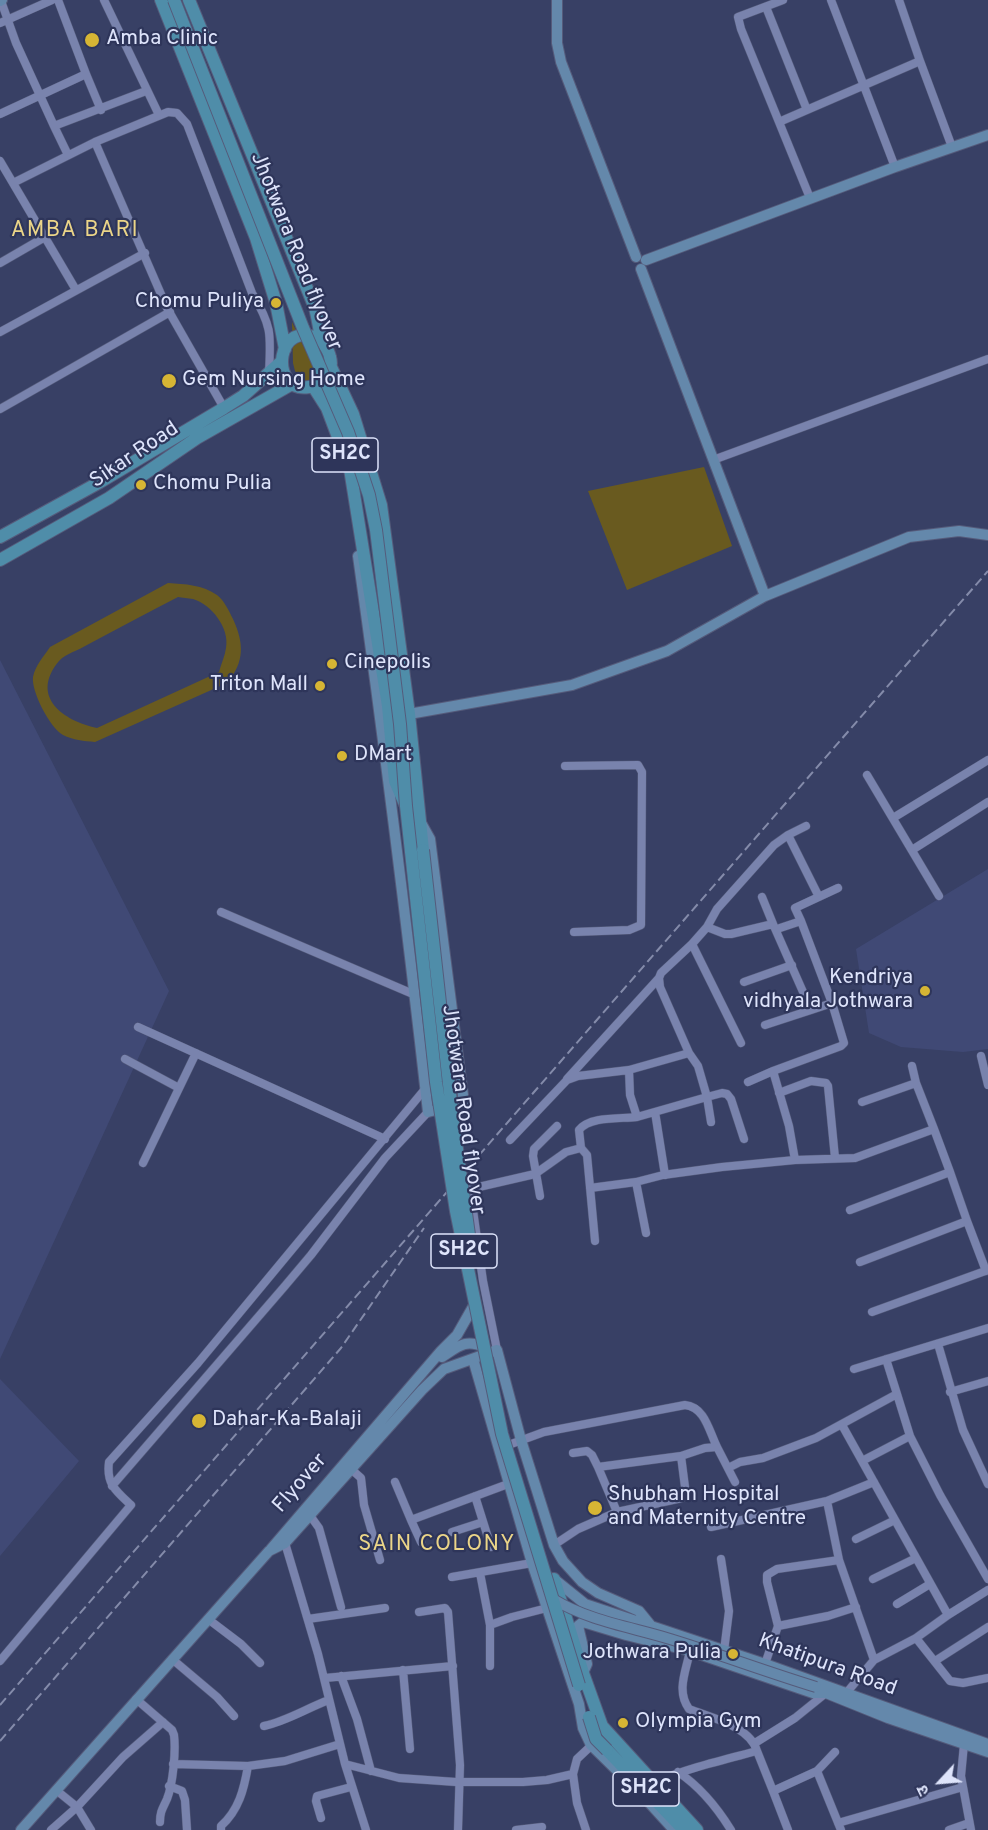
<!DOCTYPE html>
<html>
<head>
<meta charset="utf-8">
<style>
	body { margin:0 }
	#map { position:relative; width:988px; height:1830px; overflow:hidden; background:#384065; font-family:Overpass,"Noto Sans Devanagari",sans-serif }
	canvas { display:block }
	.north { position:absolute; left:910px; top:1752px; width:60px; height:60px; -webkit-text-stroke:4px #2e355a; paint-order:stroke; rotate:244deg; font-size:16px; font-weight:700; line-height:24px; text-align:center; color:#dee4fb }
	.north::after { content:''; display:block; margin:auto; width:21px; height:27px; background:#dee4fb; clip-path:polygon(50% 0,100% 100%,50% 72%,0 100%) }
</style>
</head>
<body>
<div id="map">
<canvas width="988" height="1830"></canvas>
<div class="north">उ</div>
</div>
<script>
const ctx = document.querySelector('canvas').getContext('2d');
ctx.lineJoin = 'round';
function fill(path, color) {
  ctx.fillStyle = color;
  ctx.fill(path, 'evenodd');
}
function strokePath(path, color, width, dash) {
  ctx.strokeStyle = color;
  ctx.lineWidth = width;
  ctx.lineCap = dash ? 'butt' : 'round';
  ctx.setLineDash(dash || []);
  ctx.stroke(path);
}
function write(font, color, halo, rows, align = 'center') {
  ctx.font = font + ' Overpass,sans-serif';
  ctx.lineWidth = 4.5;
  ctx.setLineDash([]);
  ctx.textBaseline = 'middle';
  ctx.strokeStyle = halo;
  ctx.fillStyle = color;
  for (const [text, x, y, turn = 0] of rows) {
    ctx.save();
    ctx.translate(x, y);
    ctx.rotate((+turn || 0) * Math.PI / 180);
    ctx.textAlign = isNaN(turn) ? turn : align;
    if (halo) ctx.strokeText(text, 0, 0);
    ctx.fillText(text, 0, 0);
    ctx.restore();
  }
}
fill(new Path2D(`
	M0,660L169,991L0,1359Z
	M988,869V1049L963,1052L901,1047L869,1033L856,949Z
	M0,1379L79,1461L0,1556Z`), '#404975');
fill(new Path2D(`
	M292,322L317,375L313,380L304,381L295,371L293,363Z
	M704,467L732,546L627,590L588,491Z
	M168,583C185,584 203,585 217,595C224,600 229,611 233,619C244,643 245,662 227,683L95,742C84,741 73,740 63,735C50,728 31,691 33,677C35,666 44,656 50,647ZM178,597C182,598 188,598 193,599C211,604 230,628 226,648C225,656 221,664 219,672L97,728C64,721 29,697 59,661C65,654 79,650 87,645C117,629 147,613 178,597Z`), '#695a1f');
const street = new Path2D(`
	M58,0L86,74
	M104,0L159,115
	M831,0L895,167
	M899,0L920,61
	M1,1L16,43L54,126L146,91
	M766,7L807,110
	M0,23L52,0
	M0,114L86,74L101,110
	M779,122L741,29L738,17L783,0
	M54,126L68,155
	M95,142L167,308L224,408
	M0,161L76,290
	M13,183L95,142L168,112L177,113L187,124L252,293C272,326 271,334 269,373
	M810,198L779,122L920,61L952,147
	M0,263L45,237
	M0,332L145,253
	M0,409L170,312
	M713,460L988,359
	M565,766L638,765L642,772L641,925L629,930L574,932
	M867,775L939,896
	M893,818L988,760
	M788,835L806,826
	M912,850L988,802
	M762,897L773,924
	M221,912L413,994
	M801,921L795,908L838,888
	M707,927L717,909L774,845L788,835L819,897
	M777,929L801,921L832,1003
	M692,944L707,927L725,934H731L773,924L811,1010L765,1025
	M744,982L792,965
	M138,1027L385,1139
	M981,1056L988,1085
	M125,1059L179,1088
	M912,1066L916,1083
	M773,1071L841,1046L844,1043L832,1003L811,1010
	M567,1079L659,978
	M748,1082L773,1071L789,1126L795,1160
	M779,1093L811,1081L826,1083L828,1086L835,1158
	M655,1112L665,1175
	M637,1117L707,1097L698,1066L689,1053L660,987L659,978L661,973L692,944L741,1043
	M711,1122L707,1097L722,1093L727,1094L731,1099L744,1139
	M510,1140L567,1080L578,1076L629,1070L689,1053
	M581,1148L579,1130C590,1116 620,1119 637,1117L630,1095L629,1070
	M143,1163L196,1053
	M636,1182L663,1175L722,1167L795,1160L855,1158L934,1129L916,1083L862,1102
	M590,1188L636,1182L646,1233
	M540,1196L533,1156L534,1149L557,1126
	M850,1210L950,1172L934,1129
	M967,1221L986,1271
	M860,1262L967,1221L950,1172
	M872,1312L988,1270
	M938,1344L963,1430L988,1484
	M497,1350L483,1281L470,1189L535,1174L566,1152L581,1148L587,1155L595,1241
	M886,1359L897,1394
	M854,1369L988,1328
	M950,1392L988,1381
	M842,1425L948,1615L916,1638L874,1660
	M910,1436L940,1495L988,1579
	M503,1447L544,1432L685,1405C705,1407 709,1431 717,1447
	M573,1453L587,1451L592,1455L598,1467L681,1456
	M598,1467L617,1512
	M728,1468L740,1462L763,1458L816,1438L897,1394L910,1436L862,1461
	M351,1469L361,1478L364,1505L380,1560
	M395,1482L411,1520L508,1484
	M112,1486L284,1287L311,1255L385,1158L428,1112
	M475,1496L491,1547
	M827,1501L839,1560L874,1660L843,1697
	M309,1514L319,1528L341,1607
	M411,1520L421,1542
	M711,1527L827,1501L874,1482
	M452,1532L483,1522
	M856,1539L895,1520
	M285,1543L318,1654L345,1764L399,1778L456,1782H523L547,1780L573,1774L577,1759L594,1743
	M554,1545L578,1529L617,1512L682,1498L685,1487L681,1456L705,1448L717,1447L735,1482
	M721,1559L729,1611L724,1651
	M480,1573L490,1625
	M452,1577L532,1563
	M873,1579L916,1558
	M897,1604L930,1584
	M419,1612L445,1608L448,1612L460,1765L458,1830
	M948,1615L988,1590
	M208,1619L241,1644L260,1663
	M308,1619L385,1608
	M778,1626L828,1616L856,1607
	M916,1638L950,1681L963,1683L988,1678
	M690,1651C686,1671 676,1691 689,1709C711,1718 750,1726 757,1751
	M172,1659L217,1697L234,1716
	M0,1661L131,1505C116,1491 106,1484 109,1462L198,1363L425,1089
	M935,1661L988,1627
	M765,1664L778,1626L767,1582V1575L777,1569L839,1560
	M490,1666V1625L512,1617L547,1608
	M403,1670L410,1749
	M341,1676L357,1719L371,1771
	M325,1678L453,1666
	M136,1699L172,1730L174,1735C176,1751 173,1784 167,1799C163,1808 160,1811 160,1822
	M264,1726C287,1721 307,1708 329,1700
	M755,1743L795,1718L826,1693
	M964,1744L961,1776L971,1830
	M173,1764L248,1766
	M345,1764L366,1830
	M817,1771L835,1752
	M678,1772C699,1786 718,1809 731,1830
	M573,1774L577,1803L586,1830
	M655,1782C688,1768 723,1760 757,1751L773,1791
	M169,1786L182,1791L185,1800L187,1830
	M56,1790L77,1807L91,1830
	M321,1818L316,1801L317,1796L351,1787
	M838,1823L963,1787
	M51,1830L77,1807L123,1757L163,1722
	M221,1830V1826C239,1810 244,1789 248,1766L285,1761L340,1744
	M516,1830L542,1827
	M788,1830L773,1791L817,1771L841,1830
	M949,1830L969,1823`);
const secondary = new Path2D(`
	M557,0V43L561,62L636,257
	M0,1L2,0
	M646,260L895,167L988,135
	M641,269L765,596L909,537L959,531L988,535
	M358,556C384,741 407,926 428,1112L464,1103L430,839L420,821
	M409,714L572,685L667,651L765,596
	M442,1357C459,1346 465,1339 484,1347
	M473,1359L532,1563L579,1704L583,1728L591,1745L644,1797L674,1830
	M271,1549L441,1351L457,1335L474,1305
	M554,1579L585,1604L765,1664L988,1744
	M583,1673L587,1664L578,1626L583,1622L626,1635L690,1651L813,1693H826L888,1718L988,1752
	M21,1830L269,1551L285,1543L422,1390L444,1369L497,1350L521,1440L554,1545L563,1561L582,1582L598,1593L639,1611L652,1627`);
const primary = new Path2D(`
	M161,0L256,238L276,303L285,349
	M189,0L315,308C318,319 319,330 322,340C324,346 329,350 330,357C334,371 323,385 309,387C268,394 275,313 322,341
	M331,367L353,414L381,505L409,714L423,850
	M313,386L327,408L350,469L388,706L395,781L405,804
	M0,537L100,482L224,408L243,396L281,362
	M0,560L109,498L197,438L292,384
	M554,1579L583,1673L602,1726L697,1830
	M607,1750L684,1830`);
strokePath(street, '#555b7b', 9);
strokePath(secondary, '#555b7b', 12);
strokePath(primary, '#555b7b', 14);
strokePath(street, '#7983ad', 8);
strokePath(secondary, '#6488ab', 10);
strokePath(primary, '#4f8da9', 12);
strokePath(new Path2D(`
	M0,1705L988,571
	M0,1741L341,1348L424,1228`), '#848baa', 2, [9, 4.5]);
const secondaryBridge = new Path2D(`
	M553,1599C589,1621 631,1627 670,1639C719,1654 767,1672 816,1687`);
const primaryBridge = new Path2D(`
	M174,0L303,328L348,432L369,495L376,530L400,724L406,806L436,1082L456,1211L502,1434L579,1685
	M423,850L453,1120L470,1242
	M589,1717L596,1739L607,1750`);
strokePath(secondaryBridge, '#555b7b', 12, []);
strokePath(primaryBridge, '#555b7b', 14, []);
strokePath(secondaryBridge, '#6488ab', 10);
strokePath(primaryBridge, '#4f8da9', 12);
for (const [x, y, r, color] of [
	[92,40,8,"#d6b534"],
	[276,303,6,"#d6b534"],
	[169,381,8,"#d6b534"],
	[141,485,6,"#d6b534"],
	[332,664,6,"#d6b534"],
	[320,686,6,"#d6b534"],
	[342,756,6,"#d6b534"],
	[925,991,6,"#d6b534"],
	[199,1421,8,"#d6b534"],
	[595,1508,8,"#d6b534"],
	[733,1654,6,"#d6b534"],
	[623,1723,6,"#d6b534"]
]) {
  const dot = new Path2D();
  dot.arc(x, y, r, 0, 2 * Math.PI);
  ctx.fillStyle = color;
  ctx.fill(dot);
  strokePath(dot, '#2e355a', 2);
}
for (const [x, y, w] of [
	[345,455,66],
	[464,1251,66],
	[646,1789,66]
]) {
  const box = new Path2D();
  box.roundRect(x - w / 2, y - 17, w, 34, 4.5);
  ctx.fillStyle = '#2e355a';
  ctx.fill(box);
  strokePath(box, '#dee4fb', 1.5);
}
write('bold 20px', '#dee4fb', null, [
	["SH2C",345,455],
	["SH2C",464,1251],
	["SH2C",646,1789]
]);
write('21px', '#dee4fb', '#2e355a', [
	["Amba Clinic",106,40],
	["Chomu Puliya",264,303,"right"],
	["Gem Nursing Home",182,381],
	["Chomu Pulia",153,485],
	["Cinepolis",344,664],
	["Triton Mall",308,686,"right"],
	["DMart",354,756],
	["Kendriya",913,979,"right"],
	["vidhyala Jothwara",913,1003,"right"],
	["Dahar-Ka-Balaji",212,1421],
	["Shubham Hospital",608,1496],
	["and Maternity Centre",608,1520],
	["Jothwara Pulia",721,1654,"right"],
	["Olympia Gym",635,1723]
], 'left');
write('21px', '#dee4fb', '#2e355a', [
	["Jhotwara Road flyover",295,252,68],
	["Sikar Road",135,456,-34],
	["Jhotwara Road flyover",462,1110,82],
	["Flyover",301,1484,-49],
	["Khatipura Road",827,1666,20]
]);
ctx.letterSpacing = '1.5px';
write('22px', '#ebd588', '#2e355a', [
	["AMBA BARI",75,232],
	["SAIN COLONY",437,1546]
]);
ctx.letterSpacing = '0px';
</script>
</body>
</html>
